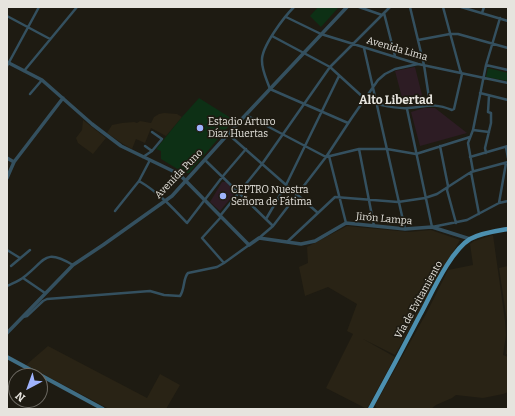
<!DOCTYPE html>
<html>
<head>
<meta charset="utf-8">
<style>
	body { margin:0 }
	#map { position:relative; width:515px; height:416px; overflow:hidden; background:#1e1b12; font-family:Bitter,serif }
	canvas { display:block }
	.frame { position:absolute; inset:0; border:8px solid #e6e4de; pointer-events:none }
	.north { position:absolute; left:8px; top:368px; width:40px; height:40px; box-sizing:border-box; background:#1e1b12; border:1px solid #6e6b64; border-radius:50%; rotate:221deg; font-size:11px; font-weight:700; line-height:16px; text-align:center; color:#e6e4de }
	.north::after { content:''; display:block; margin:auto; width:14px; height:18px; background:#9fb3fd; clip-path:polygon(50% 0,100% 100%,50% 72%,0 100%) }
</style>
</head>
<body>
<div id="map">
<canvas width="515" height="416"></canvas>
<div class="frame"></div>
<div class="north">N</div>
</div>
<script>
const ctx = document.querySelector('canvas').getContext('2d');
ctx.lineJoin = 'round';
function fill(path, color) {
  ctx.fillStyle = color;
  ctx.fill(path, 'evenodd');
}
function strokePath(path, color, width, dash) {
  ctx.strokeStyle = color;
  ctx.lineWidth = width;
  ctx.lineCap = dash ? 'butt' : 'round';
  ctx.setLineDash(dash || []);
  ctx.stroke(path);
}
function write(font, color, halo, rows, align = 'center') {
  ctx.font = font + ' Bitter,serif';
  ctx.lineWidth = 3.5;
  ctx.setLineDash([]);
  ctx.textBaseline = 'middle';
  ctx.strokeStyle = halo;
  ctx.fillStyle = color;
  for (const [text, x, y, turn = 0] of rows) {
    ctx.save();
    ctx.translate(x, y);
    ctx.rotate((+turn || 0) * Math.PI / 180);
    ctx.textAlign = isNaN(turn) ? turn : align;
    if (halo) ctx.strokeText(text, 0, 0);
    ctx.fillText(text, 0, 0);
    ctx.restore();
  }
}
fill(new Path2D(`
	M164,113L177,114L182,117L166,136L151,128L145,143L136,139L132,149L123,144L107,133L112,125L122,123L134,122L137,123L140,121L151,123L154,117L159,114Z
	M83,120L106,138L93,154L78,143L76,138L82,130Z
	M347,226L409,232L431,230L460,240L395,355L363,339L395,357L367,409L326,388L353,334L347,331L357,304L328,287L305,296L299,267L308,263L307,247Z
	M493,235L505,321L506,335L503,355L508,357V392L503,394L483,398L456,395L452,398L436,405L431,409H377L375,405L427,312L448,270L473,265L470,244L474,241Z
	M508,266V354H506L508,336L507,321L499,268Z
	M48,346L147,398L160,374L180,385L166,409H109L26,365Z`), '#292315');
fill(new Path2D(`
	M415,67L424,103L411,106L404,105L395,71Z
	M424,108H435L467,133L420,146L411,112Z
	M222,182H226L234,190L235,193L220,211L210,202Z`), '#2d1c24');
fill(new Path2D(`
	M318,7H336L338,8L321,27L310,16Z
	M488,68L508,73V81L486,77Z
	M199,98L234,120L189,173H184L161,159V151L156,149L182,117Z`), '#0d3015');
strokePath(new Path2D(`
	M294,7C284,17 261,47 262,61C262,71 267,80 270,89L348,123
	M359,7L382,15
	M410,7L424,65L430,104
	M461,7L508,21
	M384,13L395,56
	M482,13L484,7
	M7,16L50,39
	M286,17L321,34L418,64L508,83
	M272,36L330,67L365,99
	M418,40L450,34H458L508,48
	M364,48L405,229
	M486,65L508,70
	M7,66L39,7
	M24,71L77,7
	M480,93L508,100
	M30,94L42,80
	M376,104C386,106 398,109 408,108C427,107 432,102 452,110L454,109L462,74L460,70L443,7
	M407,109L432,227L467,220L499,203L508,201
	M246,115L326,157L359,149H387L416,154L470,137
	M473,130L489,132
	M228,134L318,213
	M145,146L152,151
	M440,146L448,186L447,190L456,223
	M506,147L508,158
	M359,149L374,226
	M486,153L485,148L491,123V113L488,112L489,96
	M329,156L346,223
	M143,157L152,151L162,139L152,132
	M470,157L508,146
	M205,160L273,226
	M473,171L468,143L473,130L486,65L500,18
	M471,172L479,214
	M139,181C158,192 172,207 187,223L223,176L246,149
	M499,203L506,163
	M115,211L139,181L150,160
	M220,216L262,164L330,67L390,7
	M221,217L202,238L224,263
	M266,219L286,185L339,76
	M259,238L273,226L326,157L351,119L378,80L385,74L395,69L418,64
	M287,242L335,197L398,202L425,198L437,194L471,172L508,162
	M7,250L20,258
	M11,266L30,250
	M23,278L45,293
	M7,286C13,283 19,281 24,277C46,260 44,248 73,265
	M23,317L27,316L43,301L47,299L150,291L164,295L180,296C185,289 183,278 188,273L217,267L224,263L249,245`), '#34505f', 2.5);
strokePath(new Path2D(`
	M7,62L42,80L92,124L121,146L179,174L249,245L259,238L301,244L315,241L346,223L405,229L432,227L470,239
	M7,158L14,162
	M7,178L14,162L63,98
	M7,333L73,265L103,245L172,196L239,122L347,7`), '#34505f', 3.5);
strokePath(new Path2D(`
	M7,357L103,409`), '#406e85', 4);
strokePath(new Path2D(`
	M370,409C387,378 404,346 420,315C431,295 450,251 470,239C481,233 496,231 508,229`), '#4c90b0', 4.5);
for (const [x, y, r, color] of [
	[200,128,4,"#9fb3fd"],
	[223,196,4,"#9fb3fd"]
]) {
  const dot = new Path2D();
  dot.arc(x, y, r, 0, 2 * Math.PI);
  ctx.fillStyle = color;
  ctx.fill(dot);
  strokePath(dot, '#1e1b12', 1.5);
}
write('10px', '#e6e4de', '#1e1b12', [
	["Avenida Lima",397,49,16],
	["Avenida Puno",179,174,-46],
	["Jirón Lampa",384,219,5],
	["Vía de Evitamiento",419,300,-61]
]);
write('10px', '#e6e4de', '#1e1b12', [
	["Estadio Arturo",208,122],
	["Díaz Huertas",208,134],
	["CEPTRO Nuestra",231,190],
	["Señora de Fátima",231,202]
], 'left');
write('bold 12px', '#e6e4de', '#1e1b12', [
	["Alto Libertad",396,101]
]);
</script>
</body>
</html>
